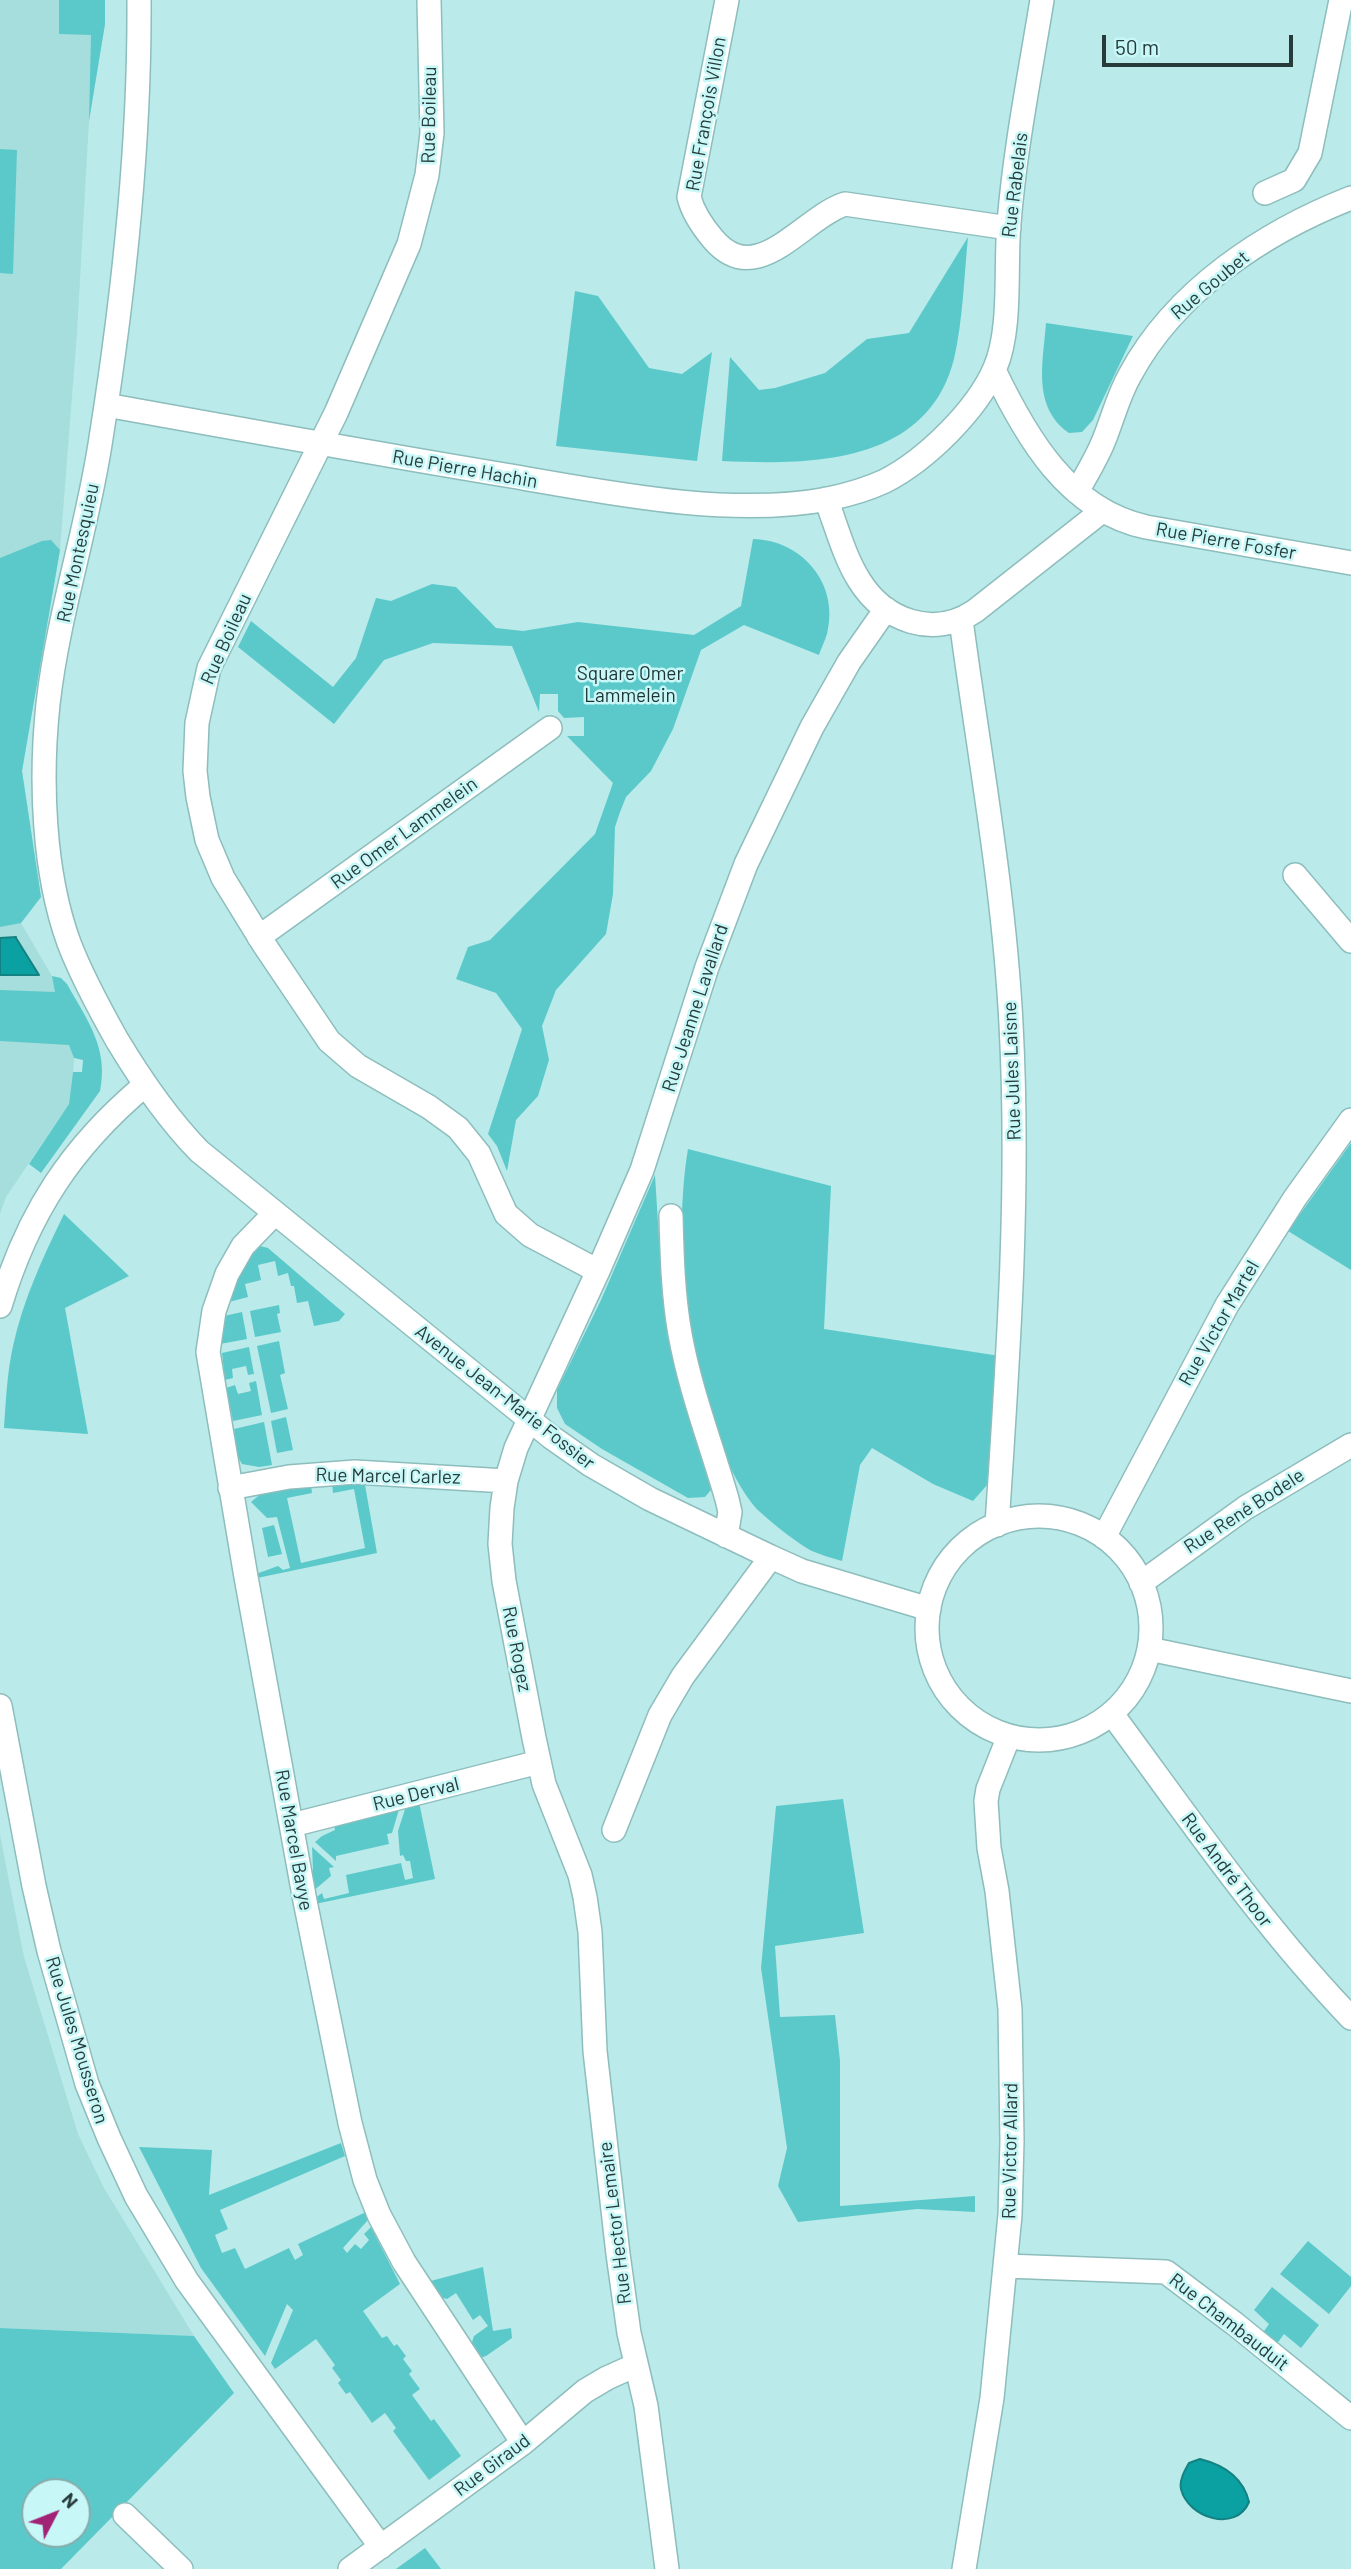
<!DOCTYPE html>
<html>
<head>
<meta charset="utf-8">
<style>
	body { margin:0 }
	#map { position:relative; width:1351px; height:2569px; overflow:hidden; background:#baeaea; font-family:Barlow,sans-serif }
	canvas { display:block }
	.north { position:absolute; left:21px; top:2478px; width:70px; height:70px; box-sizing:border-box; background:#c7f7f7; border:2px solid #87acac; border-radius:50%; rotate:48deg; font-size:19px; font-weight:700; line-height:28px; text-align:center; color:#283b3b }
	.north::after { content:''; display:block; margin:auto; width:24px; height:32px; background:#a22376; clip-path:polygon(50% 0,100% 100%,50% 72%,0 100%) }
	.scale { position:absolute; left:1102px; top:35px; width:191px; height:32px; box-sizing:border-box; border:4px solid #283b3b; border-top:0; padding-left:9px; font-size:21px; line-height:24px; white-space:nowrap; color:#283b3b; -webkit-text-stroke:5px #c7f7f7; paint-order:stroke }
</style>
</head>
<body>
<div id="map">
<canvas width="1351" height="2569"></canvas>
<div class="north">N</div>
<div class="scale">50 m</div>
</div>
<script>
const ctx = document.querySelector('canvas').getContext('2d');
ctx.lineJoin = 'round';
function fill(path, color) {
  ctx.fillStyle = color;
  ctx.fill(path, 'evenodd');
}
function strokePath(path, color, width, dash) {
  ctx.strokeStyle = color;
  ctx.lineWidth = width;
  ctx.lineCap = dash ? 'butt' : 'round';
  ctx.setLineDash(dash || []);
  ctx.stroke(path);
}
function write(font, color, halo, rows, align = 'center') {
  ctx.font = font + ' Barlow,sans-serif';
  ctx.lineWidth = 5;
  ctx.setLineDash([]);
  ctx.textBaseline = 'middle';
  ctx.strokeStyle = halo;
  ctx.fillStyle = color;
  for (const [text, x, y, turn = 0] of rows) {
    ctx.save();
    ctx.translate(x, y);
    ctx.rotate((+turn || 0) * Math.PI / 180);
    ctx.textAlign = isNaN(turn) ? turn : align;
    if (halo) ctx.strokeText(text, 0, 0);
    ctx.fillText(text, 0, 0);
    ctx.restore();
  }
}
fill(new Path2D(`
	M0,0H105V24L89,121L77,332L60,550L22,771L41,897L21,923L52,976L74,1058L73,1072L69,1104L6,1197L0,1214Z
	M0,1835L24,1957L78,2134L104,2188L194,2336L0,2328Z`), '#a5dedd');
fill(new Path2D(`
	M59,0H105V24L89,121L91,35L59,34Z
	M0,149L17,150L13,274L0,273Z
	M968,237C964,277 963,320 954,359C927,465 810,465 722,461L730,357L759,390L775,388L825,373L867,339L909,333Z
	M575,291L598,296L649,368L682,374L712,352L697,461L556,446Z
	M1046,323L1133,336L1093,420L1082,432L1069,433C1032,407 1043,363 1046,323Z
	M753,539C802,540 840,584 827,634C825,641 821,648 819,655L744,625L701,650L673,729L651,771L626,797L620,812L615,827L613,894L606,934L556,990L542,1026L549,1060L538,1096L516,1120L507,1171L497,1146L488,1134L522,1029L496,993L456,979L468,947L490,940L595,834L613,783L567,736H584V717L564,718L558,711V694H540L539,712L512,646L433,643L384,660L334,724L238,647L251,621L333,687L356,658L376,598L391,601L432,584L456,587L496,628L523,631L578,622L694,635L741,606Z
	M51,540L60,550L22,771L41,897L21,923L0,927V558L42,541Z
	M52,976L61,978L67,984C87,1020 109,1048 100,1091L41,1173L29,1164L69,1104L73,1072H82L83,1060L74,1058L69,1045L0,1041V990L55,992Z
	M1351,1143V1270L1288,1231Z
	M688,1149L831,1186L824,1329L1000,1356L987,1485L973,1501L933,1484L872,1448L860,1465L842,1561C832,1558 821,1555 812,1551C797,1543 773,1524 760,1512C725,1478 695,1379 688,1331C680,1279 679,1201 688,1149Z
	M655,1175L661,1272L678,1382L711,1490L705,1497L688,1498L602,1449L565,1424L557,1408V1390L601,1300Z
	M64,1214L129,1276L65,1308L88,1434L4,1428C6,1400 7,1373 13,1346C23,1300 43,1257 64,1214Z
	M260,1246L268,1248L345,1314L339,1321L314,1326L308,1301L297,1303L294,1286H291L288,1273L278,1276L275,1261L258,1265L261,1280L245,1284L248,1297L229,1302C237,1281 244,1262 260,1246Z
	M279,1305L280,1313L277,1314L281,1332L255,1337L250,1311Z
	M242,1312L247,1339L220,1344L224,1316Z
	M279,1341L285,1373L280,1375L288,1409L271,1413L257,1346Z
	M249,1347L254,1374L248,1375L246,1366L232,1369L233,1378L225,1380L222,1353Z
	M256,1381L262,1415L233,1421L226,1388L235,1385L238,1394L251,1391L249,1383Z
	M286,1417L293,1450L277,1453L271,1421Z
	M264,1422L272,1465L259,1467L242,1464L238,1457L234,1429Z
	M332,1483L365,1485L377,1553L257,1578L256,1574L278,1566L283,1570L290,1568L277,1517L267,1518L251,1502L263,1492L311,1485L312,1493L287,1498L301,1563L365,1548L354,1489L333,1493Z
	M274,1525L282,1554L268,1557L262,1528Z
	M843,1799L864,1933L775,1946L780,2017L835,2015L840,2061V2206L975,2196V2212L917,2209L798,2222L778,2186L787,2148L761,1968L776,1806Z
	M419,1802L435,1879L315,1904L314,1899L322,1893L324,1899L349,1893L346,1875L401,1863L405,1880L413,1878L410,1861H406L403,1855L400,1856L398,1831L407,1803Z
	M400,1806L392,1833L387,1834L389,1844L336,1856V1861L315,1842L322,1836L335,1830L334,1824Z
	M312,1847L334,1867L329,1868L331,1876L312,1892L309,1874L313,1870Z
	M341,2143L345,2156L220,2210L228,2229L215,2235L222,2253L235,2248L245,2269L289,2248L295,2260L303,2255L298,2244L366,2212L368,2220L343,2248L347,2253L355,2244L361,2249L369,2240L364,2234L371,2227L400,2284L363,2311L382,2338L387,2336L394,2346L397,2344L406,2356L403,2359L412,2371L409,2374L420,2389L412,2395L431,2421L434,2419L461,2456L429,2480L393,2431L396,2428L385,2413L372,2423L350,2392L346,2394L338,2383L341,2380L332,2368L335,2365L316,2339L275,2369L271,2363L293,2310L287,2304L265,2356L201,2268L139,2147L212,2150L209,2195Z
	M1308,2241L1351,2277V2286L1329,2314L1280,2274Z
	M483,2267L493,2331L511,2328L512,2338L486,2356L477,2359L470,2348L474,2336L488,2326L480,2315L473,2320L456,2293L447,2299L436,2296L427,2282Z
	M1272,2287L1319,2325L1301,2348L1284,2334L1276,2345L1262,2334L1269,2324L1254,2310Z
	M0,2328L194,2336L234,2393L61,2569H0ZM35,2492H77V2534H35Z
	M425,2548L441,2569H396Z`), '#5bc9ca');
const water = new Path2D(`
	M16,937V938L39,975H0V938Z
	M1200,2459C1224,2465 1243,2477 1249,2502C1236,2533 1188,2518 1181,2489C1179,2480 1185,2470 1189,2463Z`);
fill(water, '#0ba0a1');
strokePath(water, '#148282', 2);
const street = new Path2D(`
	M139,0C140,147 124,293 101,438C88,527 58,614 48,704C40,779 43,872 69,943C82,977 99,1008 117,1040C141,1080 166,1117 199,1151L551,1437L591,1465L650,1499L771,1557L802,1571L929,1609
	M429,0L432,133L427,175L409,244L336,413L209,668L197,723L195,771L198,797L207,840L223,878L263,943L329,1041L358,1066L429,1107L458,1128L479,1154L506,1214L530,1235L598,1271
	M727,0L689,197C693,213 702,226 713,239C757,291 802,218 845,204L1009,228
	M1265,193L1294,180L1310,153L1341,0
	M994,370C1026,437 1068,510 1146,527L1351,563
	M106,405C239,429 372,453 505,475C605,492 728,518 828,499C847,495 868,489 885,481C926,460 977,410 995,368C1012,329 1005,266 1009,223C1015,148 1030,74 1042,0
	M1077,492C1086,475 1097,458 1104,440C1113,418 1118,396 1130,375C1175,291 1264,232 1351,198
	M826,499C836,525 844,556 859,580C884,621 934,639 975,611L1102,511
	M961,620C979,755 1004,888 1011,1024C1020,1191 1008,1358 997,1525
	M1295,875L1351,941
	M259,937L550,728
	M275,1213L243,1246L227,1274L214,1311L208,1352L246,1577L305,1901L350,2123L365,2180L379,2215L404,2262L523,2443
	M671,1216C672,1256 673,1295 680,1334C690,1390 711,1444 727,1499L730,1512L726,1536
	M0,1306C28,1213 71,1147 145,1085
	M230,1488L289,1477L355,1472L506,1481
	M927 1628a112 112 0 1 1 224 0a112 112 0 1 1-224 0Z
	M1104,1537L1227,1305L1295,1198L1351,1120
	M1141,1583L1245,1508L1351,1445
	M1149,1649L1351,1691
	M0,1706L34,1886L49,1951L87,2084L109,2138L136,2196L187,2281L381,2547
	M1112,1714C1189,1818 1261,1924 1351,2018
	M292,1825L539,1762
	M614,1830L660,1715L683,1676L771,1557
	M1006,2266L1166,2272L1235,2324L1351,2418
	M125,2515L181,2569
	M350,2569L523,2443L585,2391L607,2378L636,2365
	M667,2569L646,2406L629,2333L618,2254L595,2051L590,1932L585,1897L580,1875L544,1784L534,1738L504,1581L500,1544L502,1508L506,1481L516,1448L598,1271L642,1170L707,967L746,864L812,727L849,662L886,609
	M964,2569L992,2398L1010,2215L1012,2141L1010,2009L997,1891L989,1848L986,1801L988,1789L1009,1736`);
strokePath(street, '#8dbdbc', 26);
strokePath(street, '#fff', 23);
write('19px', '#283b3b', '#c7f7f7', [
	["Rue François Villon",706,114,-80],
	["Rue Boileau",429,115,-89],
	["Rue Rabelais",1015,185,-83],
	["Rue Goubet",1210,285,-40],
	["Rue Pierre Hachin",465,469,10],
	["Rue Pierre Fosfer",1226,541,10],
	["Rue Montesquieu",78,553,-78],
	["Rue Boileau",226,639,-66],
	["Rue Omer Lammelein",404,833,-36],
	["Rue Jeanne Lavallard",695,1008,-72],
	["Rue Jules Laisne",1012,1071,-92],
	["Rue Victor Martel",1219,1323,-60],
	["Avenue Jean-Marie Fossier",505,1397,38],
	["Rue Marcel Carlez",388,1476,1],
	["Rue René Bodele",1244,1511,-33],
	["Rue Rogez",517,1649,79],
	["Rue Derval",416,1794,-14],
	["Rue Marcel Bavye",294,1840,80],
	["Rue André Thoor",1227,1870,53],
	["Rue Jules Mousseron",77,2040,73],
	["Rue Victor Allard",1010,2151,-89],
	["Rue Hector Lemaire",615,2223,-97],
	["Rue Chambauduit",1229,2322,38],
	["Rue Giraud",492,2465,-37]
]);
write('19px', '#1d3333', '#c7f7f7', [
	["Square Omer",630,674],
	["Lammelein",630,696]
]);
</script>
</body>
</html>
